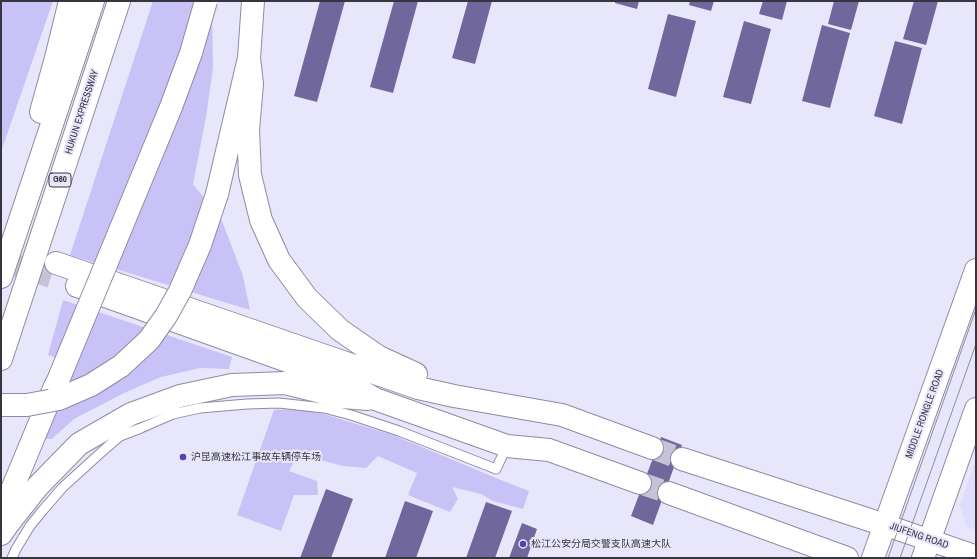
<!DOCTYPE html>
<html>
<head>
<meta charset="utf-8">
<style>
	body { margin:0 }
	#map { position:relative; width:977px; height:559px; overflow:hidden; background:#e8e6fb; font-family:"Archivo Narrow",sans-serif }
	canvas { display:block }
	.frame { position:absolute; inset:0; border:2px solid #373640; pointer-events:none }
</style>
</head>
<body>
<div id="map">
<canvas width="977" height="559"></canvas>
<div class="frame"></div>
</div>
<script>
const ctx = document.querySelector('canvas').getContext('2d');
ctx.lineJoin = 'round';
function fill(path, color) {
  ctx.fillStyle = color;
  ctx.fill(path, 'evenodd');
}
function strokePath(path, color, width, dash) {
  ctx.strokeStyle = color;
  ctx.lineWidth = width;
  ctx.lineCap = dash ? 'butt' : 'round';
  ctx.setLineDash(dash || []);
  ctx.stroke(path);
}
function write(font, color, halo, rows, align = 'center') {
  ctx.font = font + ' "Archivo Narrow","Noto Sans SC",sans-serif';
  ctx.lineWidth = 4;
  ctx.setLineDash([]);
  ctx.textBaseline = 'middle';
  ctx.strokeStyle = halo;
  ctx.fillStyle = color;
  for (const [text, x, y, turn = 0] of rows) {
    ctx.save();
    ctx.translate(x, y);
    ctx.rotate((+turn || 0) * Math.PI / 180);
    ctx.textAlign = isNaN(turn) ? turn : align;
    if (halo) ctx.strokeText(text, 0, 0);
    ctx.fillText(text, 0, 0);
    ctx.restore();
  }
}
fill(new Path2D(`
	M976,460V530L967,527L960,505Z`), '#dfdcfc');
fill(new Path2D(`
	M1,1H53L1,152Z
	M153,1H202L212,13L213,68L206,117L193,184L222,221L243,276L250,310L70,255Z
	M63,300L232,357L229,369L200,368L161,377L124,393L74,419L52,439H43L71,363L48,355Z
	M293,409L320,413L393,435L496,478L529,491L523,509L493,501L481,494L452,487L458,499L450,512L408,495L417,473L378,456L366,468L343,466L298,454L289,471L317,481L318,495H294L281,531L237,515L274,410Z`), '#c9c2f7');
fill(new Path2D(`
	M320,1H345L317,102L294,96Z
	M394,1H418L393,93L370,87Z
	M468,1H492L475,64L452,58Z
	M615,1H639L637,9L615,3Z
	M690,1H714L711,11L689,5Z
	M763,1H787L782,20L759,14Z
	M834,1H859L851,30L828,24Z
	M914,1H938L926,45L903,39Z
	M668,14L696,21L676,97L648,89Z
	M744,21L771,29L751,104L723,97Z
	M822,25L850,33L830,108L802,101Z
	M895,41L922,48L902,124L874,116Z
	M661,437L682,445L653,525L631,516Z
	M326,489L353,499L331,558H300Z
	M405,501L433,511L416,558H385Z
	M486,502L512,511L495,558H466Z
	M522,523L537,529L527,558H509Z`), '#70689c');
strokePath(new Path2D(`
	M1,260L51,277
	M652,448L682,459
	M640,483L669,493`), '#c5c3d6', 22, [22, 11]);
const service = new Path2D(`
	M12,558L16,549L30,526L43,510L63,487L106,448L120,436L141,428L173,414L200,408L247,404L279,403L324,408L351,415L399,431L496,469L507,446`);
const tertiary = new Path2D(`
	M885,525L976,556`);
const primary = new Path2D(`
	M873,558L976,270
	M923,558L976,409`);
const motorway = new Path2D(`
	M249,58L252,84L248,130L250,175L261,220L279,260L307,298L340,330L379,357L416,374
	M41,112L56,58L70,1
	M217,194L249,58L253,1
	M56,263L418,388L454,396L562,415L652,448
	M1,277L93,1
	M77,286L346,382L375,399L507,446L549,450L640,483
	M1,359L119,1
	M682,459L885,525
	M669,493L847,558
	M1,516L55,386
	M1,534L8,524L38,486L79,444L131,414L180,396L232,385L285,383L342,397L368,399`);
strokePath(service, '#8e8ba3', 11);
strokePath(tertiary, '#8e8ba3', 23);
strokePath(primary, '#8e8ba3', 24);
strokePath(motorway, '#8e8ba3', 24);
strokePath(service, '#fff', 9);
strokePath(tertiary, '#fff', 21);
strokePath(primary, '#fff', 22);
strokePath(motorway, '#fff', 22);
strokePath(new Path2D(`
	M888,558L976,309
	M900,558L976,344`), '#8e8d9c', 1);
const motorwayBridge = new Path2D(`
	M57,383L171,107L191,53L206,1
	M1,405H27L59,399L91,385L121,366L149,340L166,316L180,291L200,245L217,194`);
strokePath(motorwayBridge, '#8e8ba3', 24, []);
strokePath(motorwayBridge, '#fff', 22);
for (const [x, y, r, color] of [
	[183,457,4,"#5d3cb4"],
	[523,544,4,"#5d3cb4"]
]) {
  const dot = new Path2D();
  dot.arc(x, y, r, 0, 2 * Math.PI);
  ctx.fillStyle = color;
  ctx.fill(dot);
  strokePath(dot, '#e8e6fb', 1.5);
}
for (const [x, y, w] of [
	[60,180,22]
]) {
  const box = new Path2D();
  box.roundRect(x - w / 2, y - 7, w, 14, 3);
  ctx.fillStyle = '#e8e6fb';
  ctx.fill(box);
  strokePath(box, '#373640', 1);
}
write('bold 9px', '#373640', null, [
	["G60",60,180]
]);
write('10px', '#373640', '#e8e6fb', [
	["HUKUN EXPRESSWAY",82,112,-72],
	["MIDDLE RONGLE ROAD",925,414,-70],
	["JIUFENG ROAD",919,536,19]
]);
write('10px', '#373640', '#e8e6fb', [
	["沪昆高速松江事故车辆停车场",191,457],
	["松江公安分局交警支队高速大队",531,544]
], 'left');
</script>
</body>
</html>
